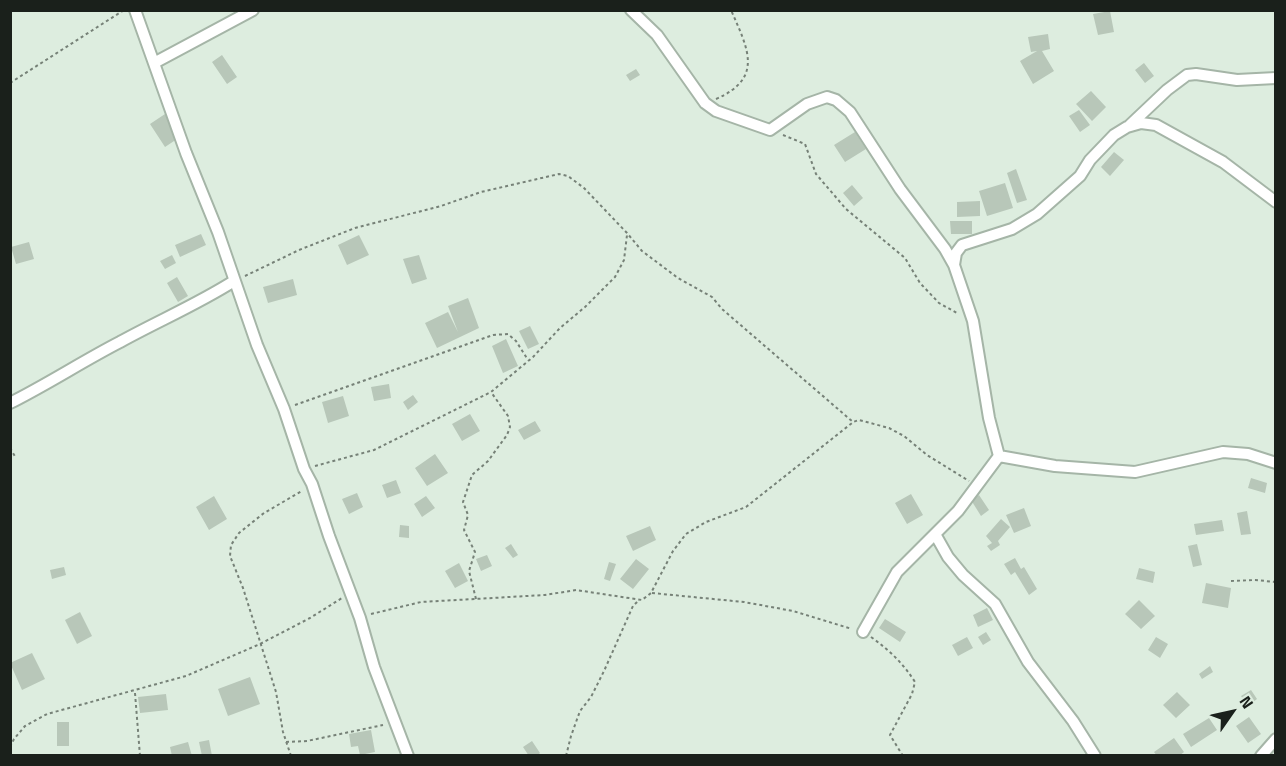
<!DOCTYPE html>
<html>
<head>
<meta charset="utf-8">
<style>
	body { margin:0 }
	#map { position:relative; width:1286px; height:766px; overflow:hidden; background:#ddeddf; font-family:"Titillium Web",sans-serif }
	canvas { display:block }
	.frame { position:absolute; inset:0; border:12px solid #1a201b; pointer-events:none }
	.north { position:absolute; left:1202px; top:682px; width:60px; height:60px; -webkit-text-stroke:4px #ddeddf; paint-order:stroke; rotate:56deg; font-size:16px; font-weight:700; line-height:24px; text-align:center; color:#1a201b }
	.north::after { content:''; display:block; margin:auto; width:21px; height:27px; background:#1a201b; clip-path:polygon(50% 0,100% 100%,50% 72%,0 100%) }
</style>
</head>
<body>
<div id="map">
<canvas width="1286" height="766"></canvas>
<div class="frame"></div>
<div class="north">N</div>
</div>
<script>
const ctx = document.querySelector('canvas').getContext('2d');
ctx.lineJoin = 'round';
function fill(path, color) {
  ctx.fillStyle = color;
  ctx.fill(path, 'evenodd');
}
function strokePath(path, color, width, dash) {
  ctx.strokeStyle = color;
  ctx.lineWidth = width;
  ctx.lineCap = dash ? 'butt' : 'round';
  ctx.setLineDash(dash || []);
  ctx.stroke(path);
}
fill(new Path2D(`
	M1110,11L1114,32L1098,35L1093,14Z
	M1048,34L1050,49L1042,51L1054,71L1033,84L1020,61L1037,51L1031,52L1028,37Z
	M222,55L237,77L227,84L212,62Z
	M1144,63L1154,76L1145,83L1135,70Z
	M636,69L640,75L630,81L626,75Z
	M1091,91L1106,107L1092,121L1076,104Z
	M1079,110L1090,125L1080,132L1069,116Z
	M165,114L180,137L165,147L150,124Z
	M855,132L866,149L845,162L834,145Z
	M1114,152L1124,160L1110,176L1101,167Z
	M1016,169L1027,200L1017,203L1007,173Z
	M1005,183L1013,208L987,216L979,191Z
	M852,185L863,198L854,206L843,193Z
	M980,201V216L957,217V202Z
	M950,221H972V234H951Z
	M201,234L206,245L180,257L175,245Z
	M359,235L369,255L347,265L338,245Z
	M29,242L34,259L16,264L11,247Z
	M172,255L176,263L165,269L160,261Z
	M419,255L427,279L412,284L403,259Z
	M177,277L188,296L178,302L167,283Z
	M293,279L297,295L268,303L263,287Z
	M468,298L479,328L437,348L425,323L448,312L458,332L448,306Z
	M530,326L539,344L528,349L519,331Z
	M506,339L518,366L503,373L492,346Z
	M389,384L391,398L374,401L371,387Z
	M413,395L418,402L408,410L403,402Z
	M343,396L349,416L328,423L322,402Z
	M470,414L480,431L462,441L452,424Z
	M535,421L541,431L524,440L518,430Z
	M435,454L448,473L427,486L415,468Z
	M1251,478L1267,483L1265,493L1248,488Z
	M396,480L401,493L387,498L382,485Z
	M357,493L363,507L349,514L342,499Z
	M911,494L923,515L907,524L895,503Z
	M979,495L989,510L981,516L971,500Z
	M214,496L227,519L209,530L196,507Z
	M426,496L435,508L422,517L414,504Z
	M1024,508L1031,526L1014,533L1006,515Z
	M1247,511L1251,534L1241,535L1237,513Z
	M1001,519L1010,527L998,541L1000,545L991,551L987,546L992,543L986,536Z
	M1222,520L1224,531L1196,535L1194,524Z
	M400,525L409,526V538L399,537Z
	M650,526L656,540L633,551L626,536Z
	M511,544L518,555L513,558L505,548Z
	M1197,544L1202,565L1193,567L1188,546Z
	M487,555L492,566L481,571L476,559Z
	M1015,558L1021,569L1024,567L1037,589L1029,595L1015,572L1011,575L1004,564Z
	M636,559L649,569L633,589L620,579Z
	M609,562L616,564L610,581L604,579Z
	M459,563L468,581L455,588L445,571Z
	M64,567L66,575L52,579L50,570Z
	M1139,568L1155,572L1153,583L1136,579Z
	M1206,583L1231,588L1228,608L1202,603Z
	M1139,600L1155,616L1141,629L1125,614Z
	M987,608L993,620L978,627L973,615Z
	M80,612L92,636L77,644L65,620Z
	M885,619L906,632L900,642L879,628Z
	M986,632L991,640L983,645L978,637Z
	M967,637L973,648L958,656L952,645Z
	M1156,637L1168,644L1160,658L1148,650Z
	M32,653L45,679L22,690L10,663Z
	M1210,666L1213,672L1202,679L1199,674Z
	M250,677L260,704L228,716L218,689Z
	M1251,690L1257,699L1248,706L1241,696Z
	M1177,692L1190,705L1176,718L1163,705Z
	M166,694L168,710L140,713L138,697Z
	M1249,717L1261,734L1248,743L1236,726Z
	M1209,718L1217,730L1191,747L1183,734Z
	M57,722H69V746H57Z
	M371,730L375,752L360,755L358,746L351,747L349,734Z
	M1174,738L1184,752L1179,756H1157L1154,752Z
	M209,740L212,756H202L199,742Z
	M532,741L540,753L537,756H529L523,747Z
	M188,742L192,756H172L170,747Z`), '#b8c7b9');
const street = new Path2D(`
	M135,10L186,153L218,232L257,345L284,409L304,469L312,484L329,536L360,618L374,667L408,756
	M631,10L657,35L705,103L716,111L770,130L807,104L827,97L836,100L850,112L900,189L945,249L954,265
	M154,63L253,10
	M1130,125L1167,90L1187,75L1196,74L1237,80L1276,78
	M10,403C48,384 83,361 120,342C158,321 198,304 234,281
	M999,456L989,418L973,321L954,265L956,253L962,245L1012,229L1037,214L1080,176L1090,160L1114,135L1127,127L1141,123L1156,125L1223,162L1276,202
	M935,534L948,557L963,575L995,604L1028,662L1073,721L1095,756
	M863,632L897,572L958,511L999,456L1055,466L1135,472L1223,452L1248,454L1276,463
	M1261,756L1276,739`);
strokePath(street, '#a5b5a7', 14);
strokePath(new Path2D(`
	M10,83L124,10
	M716,99C764,78 748,49 731,10
	M783,135L805,144L816,174L846,209L905,258L920,283L939,303L957,313
	M245,276L299,250L355,228L441,206L481,192L559,174L568,176L584,188L627,233L642,251L678,278L712,297L722,309L853,422L859,420L889,428L904,436L927,455L969,481
	M295,405L493,335L508,334L516,341L528,360
	M10,448L16,458
	M315,466L374,450L491,392L533,357L560,328L585,307L615,277L624,260L627,235
	M1231,581L1255,580L1276,582
	M652,593L744,602L793,611L852,629
	M476,599L469,571L475,552L464,530L468,515L463,502L472,475L488,461L507,435L510,427L508,416L491,392
	M371,614L421,602L545,595L576,590L642,600L651,593L673,551L686,534L706,522L746,507L852,423
	M871,637C889,650 903,663 915,682L912,694L890,735L903,756
	M135,693L140,756
	M286,742L307,741L383,725
	M10,747L14,739L25,726L47,714L186,676L260,644L310,618L342,598
	M291,756L283,732L276,692L243,588L230,556L231,545L239,533L264,513L302,491
	M566,756L571,736L580,711L591,697L604,671L633,606L639,600`), '#768177', 2, [3, 3]);
strokePath(street, '#fff', 10);
</script>
</body>
</html>
